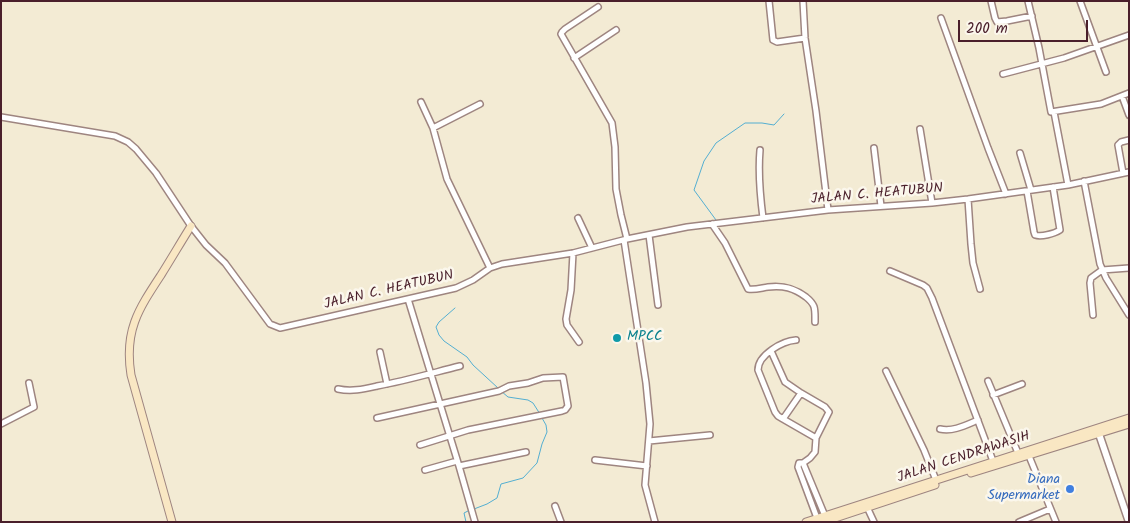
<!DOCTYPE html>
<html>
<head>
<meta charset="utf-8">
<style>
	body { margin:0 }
	#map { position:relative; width:1130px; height:523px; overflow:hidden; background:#f3ebd4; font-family:Kalam,sans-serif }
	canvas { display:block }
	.frame { position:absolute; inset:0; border:2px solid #4a1f2b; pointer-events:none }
	.scale { position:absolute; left:958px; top:20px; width:130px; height:22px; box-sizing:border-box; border:2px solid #4a1f2b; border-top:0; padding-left:6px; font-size:15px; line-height:18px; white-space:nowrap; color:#4a1f2b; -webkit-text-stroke:4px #fbf7ec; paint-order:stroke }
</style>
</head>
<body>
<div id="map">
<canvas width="1130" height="523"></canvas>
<div class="frame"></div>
<div class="scale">200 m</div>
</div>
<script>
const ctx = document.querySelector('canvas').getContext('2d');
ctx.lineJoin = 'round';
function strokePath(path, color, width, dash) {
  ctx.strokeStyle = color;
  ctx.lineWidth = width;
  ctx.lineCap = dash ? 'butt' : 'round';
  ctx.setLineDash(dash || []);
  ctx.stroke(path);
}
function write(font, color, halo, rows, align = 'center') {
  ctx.font = font + ' Kalam,sans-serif';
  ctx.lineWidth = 5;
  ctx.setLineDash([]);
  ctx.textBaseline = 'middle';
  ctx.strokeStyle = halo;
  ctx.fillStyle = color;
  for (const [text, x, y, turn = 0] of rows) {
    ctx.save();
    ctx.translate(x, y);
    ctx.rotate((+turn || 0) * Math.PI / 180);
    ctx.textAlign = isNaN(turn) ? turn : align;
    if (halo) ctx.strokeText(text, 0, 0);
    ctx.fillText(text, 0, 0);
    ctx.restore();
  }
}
strokePath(new Path2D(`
	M716,220L694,190L704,161L716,143L745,123H762L774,125L784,114
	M455,308L439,322L436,327L439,335L444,341L467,357L473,365L498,388
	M501,391L508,397L528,400L533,403L540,414
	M474,509L487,504L497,498L501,484L523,478L537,463L542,444L547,432L546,425L542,418
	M466,522L464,513L470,510`), '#53aed1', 1);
const minor = new Path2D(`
	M769,1L773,40L777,42L805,38
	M803,1L805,38L816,111L828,210
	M991,1L995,18L997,22L1007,21L1032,16
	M1028,1L1039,48L1051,112L1101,104L1129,93
	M1080,1L1106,72
	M598,7L565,29L562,32L561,34L612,123L615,147L616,189L621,215L627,239
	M941,18L988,148L1006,194
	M574,58L616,30
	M1003,74L1064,58L1129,35
	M1122,96L1129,115
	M421,102L433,128L447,179L490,268
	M1054,112L1068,185
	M1,117L115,136L128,142L136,149L156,173L191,226L206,245L225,263L270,324L280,328L456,288L473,280L490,268L502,264L573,253L627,239L687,227L828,210L932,203L968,199L1068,185L1129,172
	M433,128L480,104
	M920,129L932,203
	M874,148L881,206
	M760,150C758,173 760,195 763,218
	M1020,153L1031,190
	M1123,173L1118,145L1121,142L1129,140
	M1084,181L1100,264L1106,278L1129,315
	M1027,191L1034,232L1035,235C1041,237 1054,234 1060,230L1053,187
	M968,199L971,244L973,263L980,289
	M578,218L592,248
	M712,224L725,243L748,289C755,290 761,288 768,287C783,285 794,288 806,297C816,305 815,309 815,322
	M649,235L658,305
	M624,240L646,383L650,424L645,485L655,522
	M573,253L571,290L566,319L567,325L579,342
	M890,271L923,285L927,288L932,298L993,461
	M408,299L459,466L475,522
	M1093,315L1090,283L1091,278L1102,270L1129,268
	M771,351L785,382L801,393
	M380,352L387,384
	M886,371L924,450L936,480
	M988,381L1018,453
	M338,389C352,392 364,389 377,386C405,381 432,373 460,366
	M993,395L1022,384
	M377,418L499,391L509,386L528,383L543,378L563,377L568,406L565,410L562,411L468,430L420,445
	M783,419L778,416L775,412L758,370C758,355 782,341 796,340
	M1,424L34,407L29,383
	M940,429C953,432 966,425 978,420
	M816,438L783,419L801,393L825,407L829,412L816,438L815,452L810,458L803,463L825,516
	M649,441L710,435
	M1029,456L1056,522
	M595,460L647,466
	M803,463H799L798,467L817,518
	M459,466L526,452
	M425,470L457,461
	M555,506L561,522
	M867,507L874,522
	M1019,522L1050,509`);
const tertiary = new Path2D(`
	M1098,431L1129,522`);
const secondary = new Path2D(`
	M971,473L1129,424
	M172,522L131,375C124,331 138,310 161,275C171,259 181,242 191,226
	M806,522L1129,418
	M823,522L935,485`);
strokePath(minor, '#9e8580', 8);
strokePath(tertiary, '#9e8580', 9);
strokePath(secondary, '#9e8580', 9);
strokePath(minor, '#fff', 5);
strokePath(tertiary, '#fff', 6);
strokePath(secondary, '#f9e7c3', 7);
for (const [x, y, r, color] of [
	[617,338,5,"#0f9aa8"],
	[1070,489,5,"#3f7fe0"]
]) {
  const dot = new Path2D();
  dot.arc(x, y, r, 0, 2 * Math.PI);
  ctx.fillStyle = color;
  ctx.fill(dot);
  strokePath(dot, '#fbf7ec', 2);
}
write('14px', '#4a1f2b', '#fbf7ec', [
	["JALAN C. HEATUBUN",877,195,-5],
	["JALAN C. HEATUBUN",389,291,-13],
	["JALAN CENDRAWASIH",964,458,-18]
]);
write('14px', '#0d838f', '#fbf7ec', [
	["MPCC",627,338]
], 'left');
write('14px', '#366cbe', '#fbf7ec', [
	["Diana",1060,481],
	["Supermarket",1060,497]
], 'right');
</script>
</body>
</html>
